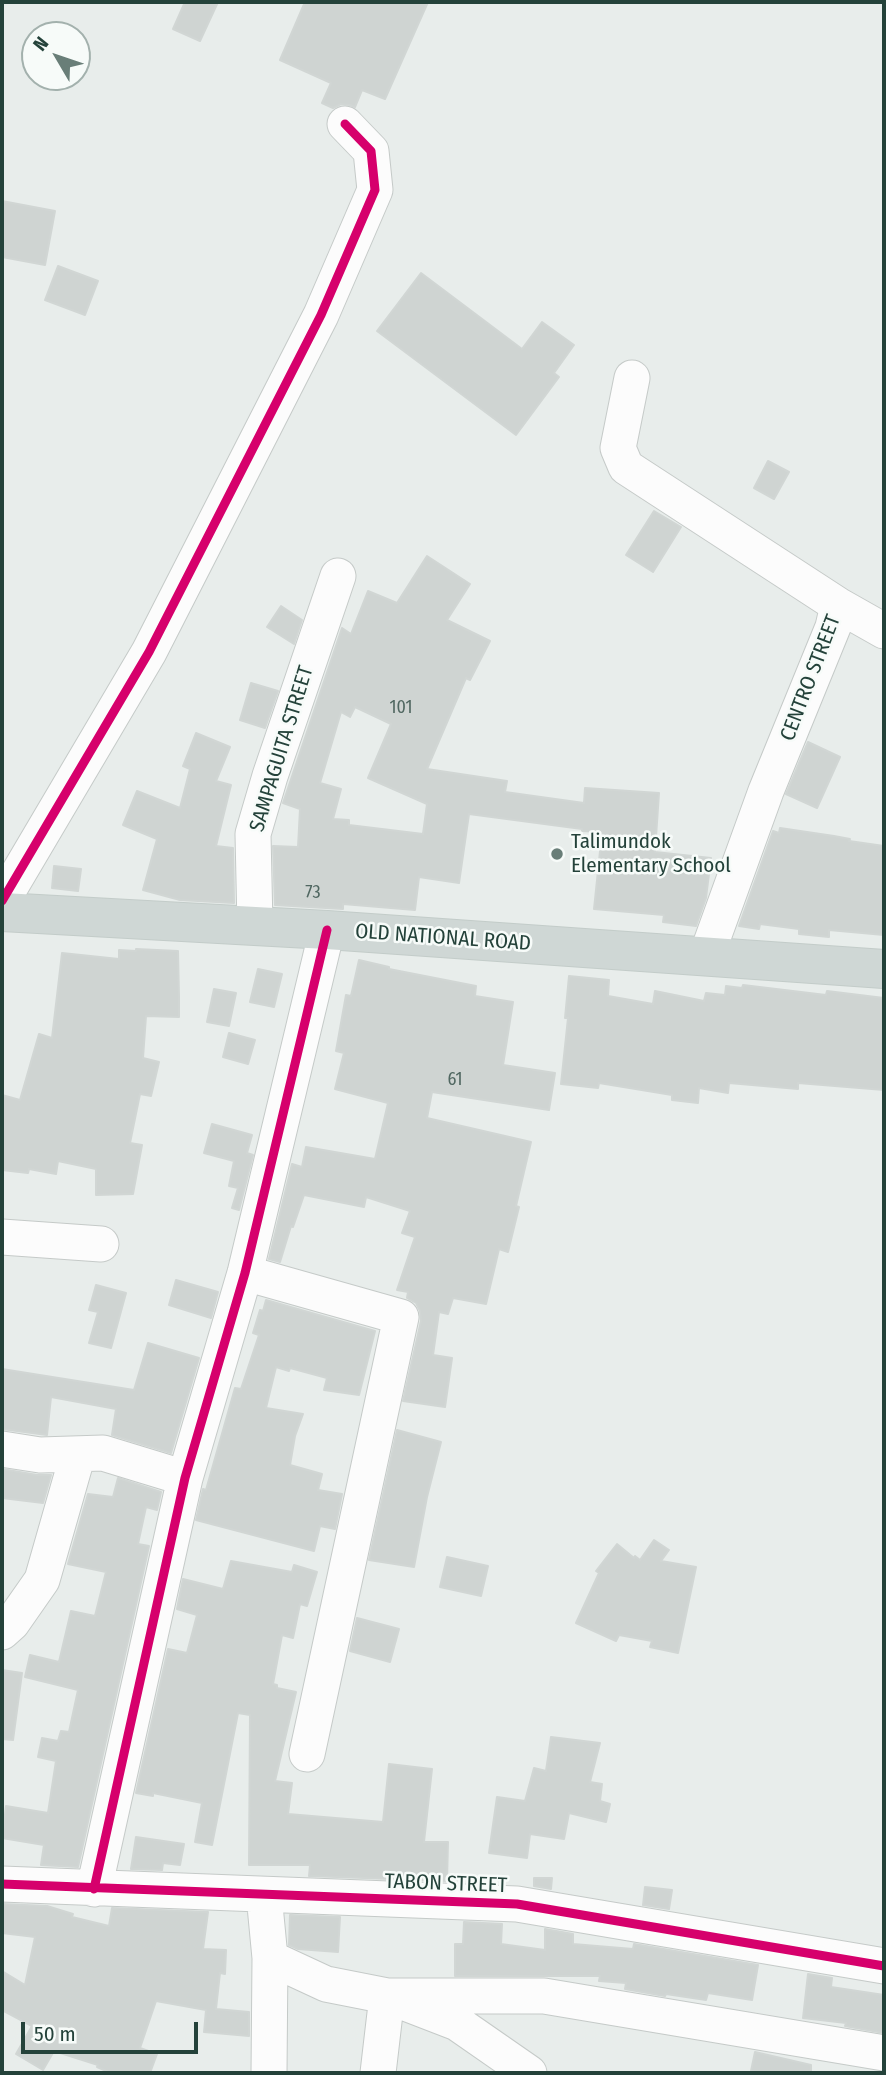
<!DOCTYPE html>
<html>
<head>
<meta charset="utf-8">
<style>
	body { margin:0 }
	#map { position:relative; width:886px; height:2075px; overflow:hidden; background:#e8edeb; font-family:"Fira Sans Condensed",sans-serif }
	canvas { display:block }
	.frame { position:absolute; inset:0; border:4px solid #24423a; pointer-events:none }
	.north { position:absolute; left:21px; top:21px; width:70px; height:70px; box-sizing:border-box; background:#f7fbf9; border:2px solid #a3b1ad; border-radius:50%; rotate:309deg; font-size:19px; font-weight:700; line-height:28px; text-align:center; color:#24423a }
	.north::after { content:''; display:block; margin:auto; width:24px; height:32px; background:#697e78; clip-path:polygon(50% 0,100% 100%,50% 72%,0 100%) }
	.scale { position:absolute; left:21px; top:2022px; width:177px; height:32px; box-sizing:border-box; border:4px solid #24423a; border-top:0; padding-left:9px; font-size:21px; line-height:24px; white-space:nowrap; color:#24423a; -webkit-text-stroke:5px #f7fbf9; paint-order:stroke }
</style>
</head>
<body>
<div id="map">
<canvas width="886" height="2075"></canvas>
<div class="frame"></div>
<div class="north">N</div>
<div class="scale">50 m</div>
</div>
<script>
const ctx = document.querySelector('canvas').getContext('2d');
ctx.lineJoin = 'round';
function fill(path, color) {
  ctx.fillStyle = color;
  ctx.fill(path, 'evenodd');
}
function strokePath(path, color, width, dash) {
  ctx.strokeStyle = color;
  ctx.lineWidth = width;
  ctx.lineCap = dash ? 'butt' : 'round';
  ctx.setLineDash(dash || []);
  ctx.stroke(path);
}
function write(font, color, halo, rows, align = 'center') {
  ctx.font = font + ' "Fira Sans Condensed",sans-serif';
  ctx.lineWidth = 5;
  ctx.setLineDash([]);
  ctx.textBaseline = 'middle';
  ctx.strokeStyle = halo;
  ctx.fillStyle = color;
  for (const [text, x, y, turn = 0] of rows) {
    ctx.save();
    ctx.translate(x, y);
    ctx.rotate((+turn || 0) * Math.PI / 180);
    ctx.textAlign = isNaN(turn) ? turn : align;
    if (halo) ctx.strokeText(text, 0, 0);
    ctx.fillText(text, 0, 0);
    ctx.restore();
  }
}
const building = new Path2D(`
	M185,2H218L200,41L173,29Z
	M305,2H428L385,99L362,90L355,107L350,105L341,104L333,108L322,103L331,83L280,60Z
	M2,201L55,211L45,265L2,257Z
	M58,266L98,281L85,315L45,300Z
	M421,273L522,349L542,322L574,345L554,373L559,377L516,435L377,331Z
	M768,461L789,472L774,499L754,488Z
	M654,511L681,527L653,572L626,555Z
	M427,556L470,584L447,620L490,641L470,680L466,678L427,769L507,781L505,792L584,803L585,788L659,793L655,852L711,858L706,898L696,926L663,922L664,915L594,909L602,832L582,831V829L469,814L459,883L419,877L415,910L343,904V909L275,905L273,846L298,847L300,809L283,803L342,628L351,634L368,591L397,603ZM355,707L391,724L368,778L427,804L423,834L349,825V820L333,819L341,789L320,783L341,712L350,717Z
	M281,606L302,620L294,644L267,627Z
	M251,683L278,691L265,728L240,720Z
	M196,733L230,747L216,781L231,785L216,846L233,848L234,903L180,900L143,890L157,839L123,825L137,791L180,808L190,769L183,766Z
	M808,742L840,757L817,808L786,794Z
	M780,828L834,836L850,839L849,841L884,846V935L829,930V937L799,934V929L760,924L759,929L739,926L773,831L779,833Z
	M54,866L81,869L78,891L52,888Z
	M136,949L178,951L179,997V1017L146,1016L143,1058L159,1062L151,1096L140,1094L130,1143L142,1145L133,1194L96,1195V1169L58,1161L56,1174L29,1169L28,1173L2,1170V1095L20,1100L39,1034L52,1038L62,953L119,959V950L136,951Z
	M359,960L389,967V969L476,986L475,996L513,1002L503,1065L555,1073L549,1110L432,1092L427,1118L531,1142L516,1206L519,1207L508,1252L499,1249L486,1304L453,1298L448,1314L439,1312L433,1355L452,1358L445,1407L403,1401L421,1321L420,1311L416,1303L407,1298L408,1292L397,1290L415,1237L402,1233L410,1211L366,1197L364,1207L304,1195L293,1227L291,1226L280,1262L269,1259L292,1164L302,1167L306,1147L375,1159L388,1103L335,1089L344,1053L336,1051L346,995L351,996Z
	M258,969L282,974L274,1007L250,1002Z
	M569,976L609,980L608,996L653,1004L655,991L704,1001L706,993L725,995L726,986L742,988L743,985L826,995L827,991L884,998V1090L798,1083V1089L729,1083L728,1093L699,1088L698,1103L672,1100V1095L599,1083L598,1088L561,1084L568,1018H565Z
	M214,989L236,993L229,1026L207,1022Z
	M229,1033L255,1040L248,1064L223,1057Z
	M212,1124L252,1135L247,1153L253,1155L239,1210L232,1208L238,1188L229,1186L234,1161L204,1153Z
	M176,1280L218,1292L211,1318L169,1305Z
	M96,1285L126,1293L111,1348L89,1343L98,1312L89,1310Z
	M266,1300L375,1331L359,1395L324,1390L327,1378L290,1368L289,1371L276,1367L266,1408L303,1414L295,1436L290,1465L322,1474L318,1490L342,1494L335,1529L320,1526L314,1551L196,1520L203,1489L206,1490L235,1388L241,1389L259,1335L253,1333L260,1310L263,1311Z
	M148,1343L199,1358L171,1453L112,1435L116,1409L51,1397L47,1435L2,1429V1369L134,1390Z
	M397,1430L441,1442L427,1497L414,1567L369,1560Z
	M2,1469L37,1475H51L43,1503L2,1498Z
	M118,1478L161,1492L157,1510L146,1507L138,1544L149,1546L78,1867L41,1865L44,1845L2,1838L6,1806L48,1813L56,1761L38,1757L42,1738L58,1741L61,1731L69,1732L78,1690L25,1677L30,1655L59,1662L71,1611L95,1616L106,1572L68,1564L88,1494L113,1497Z
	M654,1540L669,1550L661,1561L696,1567L678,1653L650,1647L652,1641L619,1635L616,1641L576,1623L599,1573L596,1571L617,1544L634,1558L635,1556L640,1560Z
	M447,1557L488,1566L481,1596L440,1587Z
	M231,1561L292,1572L294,1565L317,1572L307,1606L300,1604L293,1638L282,1635L273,1684L277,1685V1688L296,1692L275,1781L292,1783L288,1814L383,1822L389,1764L432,1769L424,1842H448L447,1881L309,1876L310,1865H249L250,1715L238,1713L212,1845L195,1842L202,1803L153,1793V1796L136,1793L168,1649L187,1653L197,1615L177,1609L183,1579L223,1589Z
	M357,1618L399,1629L390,1662L350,1651Z
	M2,1670L22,1673L13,1740L2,1739Z
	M551,1737L600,1743L590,1782L602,1784L600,1801L610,1804L606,1822L569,1813L564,1839L530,1834L527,1858L489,1853L497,1797L525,1801L534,1768L546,1771Z
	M136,1837L184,1844L180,1865L163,1863L162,1870L131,1869Z
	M534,1878H552L551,1889L534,1886Z
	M645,1887L672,1890L669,1909L643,1905Z
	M2,1904L47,1906L73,1914L72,1917L109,1926L112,1908L208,1912L203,1949L226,1950L225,1974L220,1973L216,2009L249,2012V2036L204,2032L206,2010L156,2001L140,2048L157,2054L150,2073H111L97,2067L98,2065L54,2051L43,2070L16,2054L32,2026L2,2010V1971L25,1985L35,1937L2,1933Z
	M290,1915L340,1917L338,1952L298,1949L289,1945Z
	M464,1922L502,1924L501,1944L545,1950V1929L573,1934V1944L633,1949L634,1944L758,1965L752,2000L708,1993L706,2000L666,1994L665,1996L625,1989L626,1983L599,1981L600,1976H455V1944H463Z
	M808,1974L832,1978L831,1987L884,1995V2033L845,2026L846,2023L803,2018Z
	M755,2052L811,2065V2073H763L751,2071Z`);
fill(building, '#cfd4d2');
strokePath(building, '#d1d6d4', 2);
const minor = new Path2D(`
	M632,378L618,448L626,467L838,605L833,627L766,791L706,957
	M838,605L884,631
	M2,901L149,652L321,315L375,190L371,151L345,124
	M255,926L253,834L270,776L338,576
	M2,1237L101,1244
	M245,1273L401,1317L307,1754
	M2,1449L40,1455L103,1453L185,1478
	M2,1632L12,1623L42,1580L78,1454
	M2,1884L517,1904L884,1966
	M94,1889L185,1478L245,1273L327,930
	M264,1895L270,1958L269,2073
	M270,1958L326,1984L387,1996H544L884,2053
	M378,2073L387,1996L457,2023L529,2073`);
const major = new Path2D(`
	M2,912L327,930L884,969`);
strokePath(minor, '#c5cac8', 37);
strokePath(major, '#c3ccc9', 40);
strokePath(minor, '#fcfcfc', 35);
strokePath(major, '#cfd7d5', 38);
strokePath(new Path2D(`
	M2,901L149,652L321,315L375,190L371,151L345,124
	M2,1884L517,1904L884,1966
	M94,1889L185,1478L245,1273L327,930`), '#d6006c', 9);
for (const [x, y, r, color] of [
	[557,854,7,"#697e78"]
]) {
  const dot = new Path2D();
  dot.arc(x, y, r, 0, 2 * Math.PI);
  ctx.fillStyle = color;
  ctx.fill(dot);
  strokePath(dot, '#f7fbf9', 2.5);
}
write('18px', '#506761', null, [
	["101",401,708],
	["73",313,893],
	["61",455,1080]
]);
write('21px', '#24423a', '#f7fbf9', [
	["CENTRO STREET",811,678,-69],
	["SAMPAGUITA STREET",282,749,-73],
	["OLD NATIONAL ROAD",443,938,4],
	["TABON STREET",446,1884,2]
]);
write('21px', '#24423a', '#f7fbf9', [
	["Talimundok",571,842],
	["Elementary School",571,866]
], 'left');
</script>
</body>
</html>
